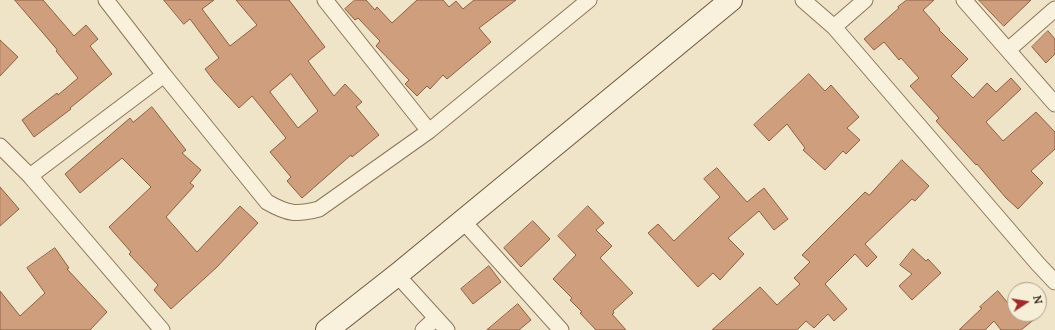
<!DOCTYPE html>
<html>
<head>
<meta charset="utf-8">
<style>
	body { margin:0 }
	#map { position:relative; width:1055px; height:330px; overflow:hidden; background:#f0e4c8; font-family:Lora,serif }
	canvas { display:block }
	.north { position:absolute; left:1007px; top:282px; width:40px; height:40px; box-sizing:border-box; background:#f7eed8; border:1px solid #ada18e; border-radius:50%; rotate:78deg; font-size:11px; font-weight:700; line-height:16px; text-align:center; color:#3d2e20 }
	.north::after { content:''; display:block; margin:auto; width:14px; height:18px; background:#9e2a2b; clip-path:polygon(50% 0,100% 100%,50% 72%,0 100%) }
</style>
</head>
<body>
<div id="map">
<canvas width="1055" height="330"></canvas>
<div class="north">N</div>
</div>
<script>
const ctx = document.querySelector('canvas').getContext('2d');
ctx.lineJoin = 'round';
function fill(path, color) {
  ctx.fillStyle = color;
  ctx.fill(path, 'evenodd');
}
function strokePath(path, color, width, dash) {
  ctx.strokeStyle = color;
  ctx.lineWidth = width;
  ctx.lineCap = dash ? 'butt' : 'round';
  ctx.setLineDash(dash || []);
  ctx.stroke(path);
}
const building = new Path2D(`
	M15,0H43L74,36L86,25L98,39L90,46L112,74L70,108L71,109L34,137L22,120L57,93L58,95L78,78L56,51L57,50Z
	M164,0H214L202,9L230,46L257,25L236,0H289L325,47L308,61L334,96L345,84L362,102L356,107L379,135L352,157L351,155L302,198L287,181L291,177L270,152L286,138L252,96L239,108L214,81L205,69L219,58L190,19L184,24ZM291,74L318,111L298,128L270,92Z
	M355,0H366L375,10L377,7L392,23L417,0H443L449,7L456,1L463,9L474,0H516L479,28L491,42L447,79L443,75L430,89L427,86L417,96L405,84L409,80L376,46L380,41L358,18L355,20L345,9Z
	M907,0H934L923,10L940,29L939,30L968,59L951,76L973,98L987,83L996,92L1011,78L1021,89L986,122L1003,141L1036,112L1055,132V149L1031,171L1043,183L1018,209L1006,198L977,164L976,165L936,121L939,118L910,86L919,78L901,58L899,60L884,42L874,50L864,39L899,8L898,7Z
	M979,0H1031L1004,26Z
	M1048,31L1055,39V54L1046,63L1032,47Z
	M0,40L18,57L0,76Z
	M809,74L825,91L831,85L859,117L847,128L860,140L846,154L843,151L825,170L803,150L805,148L787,124L769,141L754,125Z
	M152,107L186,150L182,153L201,170L190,183L194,186L166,217L197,252L240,206L258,223L217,267L171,309L154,290L158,285L129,254L131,252L109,227L151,187L122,158L80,193L65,174L130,118L133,122Z
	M902,160L929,186L915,201L912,199L865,244L877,257L867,267L855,254L825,284L847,309L834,321L828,314L814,328L806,321L797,330H712L760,287L777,305L800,284L794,278L810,262L802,255L865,192L869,195Z
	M717,168L747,202L764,188L788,219L774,230L759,211L728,238L744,254L720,280L713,273L698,287L648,233L658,224L674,241L720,197L704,179Z
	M0,187L19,209L0,226Z
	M588,206L604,223L596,230L612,246L600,258L633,293L613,311L614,313L612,314L626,330H596L580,313L582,312L570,300L572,298L553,279L576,255L558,236Z
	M533,221L550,239L521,267L504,248Z
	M55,248L69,268L67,269L107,312L90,330H0V291L20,316L45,293L27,268Z
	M913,249L926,261L928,259L941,273L912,300L899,286L912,274L900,265Z
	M489,266L501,282L473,304L461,289Z
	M998,291L1015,312V314H1041L1021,330H1001L994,321L985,330H959L982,308L980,307Z
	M518,304L531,320L519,330H487Z`);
fill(building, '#cf9f7d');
strokePath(building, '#8d5f41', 1);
const street = new Path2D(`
	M106,0L164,75L267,202C288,214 296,215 319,209L429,131L589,0
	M325,0L429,131
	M803,0L834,27L1038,264L1055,282
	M964,0L1055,104
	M834,27L865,0
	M1008,50L1055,9
	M0,146L30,176L162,330
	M30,176L164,75
	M463,221L561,330
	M397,275L447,330
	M423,330L436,318`);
const secondary = new Path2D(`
	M327,330L397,275L731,0`);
strokePath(street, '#8d765c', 17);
strokePath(secondary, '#6f573f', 24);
strokePath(street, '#faf1dc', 15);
strokePath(secondary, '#faf1dc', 22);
</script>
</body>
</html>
